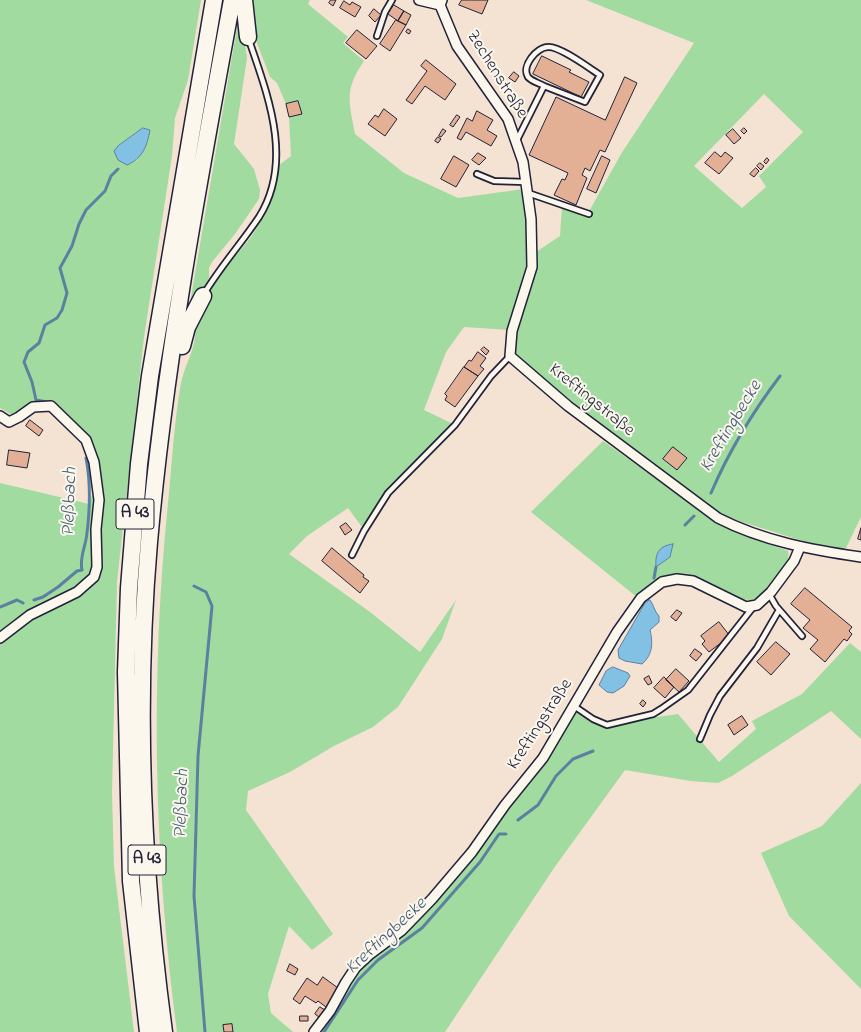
<!DOCTYPE html>
<html>
<head>
<meta charset="utf-8">
<style>
	body { margin:0 }
	canvas { display:block; background:#f4e2d2 }
</style>
</head>
<body>
<canvas width="861" height="1032"></canvas>
<script>
const ctx = document.querySelector('canvas').getContext('2d');
ctx.lineJoin = 'round';
function fill(path, color) {
  ctx.fillStyle = color;
  ctx.fill(path, 'evenodd');
}
function strokePath(path, color, width, dash) {
  ctx.strokeStyle = color;
  ctx.lineWidth = width;
  ctx.lineCap = dash ? 'butt' : 'round';
  ctx.setLineDash(dash || []);
  ctx.stroke(path);
}
function write(font, color, halo, rows, align = 'center') {
  ctx.font = font + ' "Indie Flower",sans-serif';
  ctx.lineWidth = 4;
  ctx.setLineDash([]);
  ctx.textBaseline = 'middle';
  ctx.strokeStyle = halo;
  ctx.fillStyle = color;
  for (const [text, x, y, turn = 0] of rows) {
    ctx.save();
    ctx.translate(x, y);
    ctx.rotate((+turn || 0) * Math.PI / 180);
    ctx.textAlign = isNaN(turn) ? turn : align;
    if (halo) ctx.strokeText(text, 0, 0);
    ctx.fillText(text, 0, 0);
    ctx.restore();
  }
}
fill(new Path2D(`
	M0,0H201L188,80L175,118L172,156L144,337L117,582L112,793L114,867L134,1032H0V483L89,504L96,485L89,439L51,405L12,415L0,408ZM143,128L137,161L118,146Z
	M250,0H310L308,4L348,37L343,43L364,61C344,90 349,101 355,134L404,173L458,198L524,189L529,266L510,330L464,327L446,352L424,410L453,424L385,494L362,527L348,508L307,536L289,554L370,612L420,652L456,600L442,639L398,707L373,727L334,746L290,772L248,791L246,810L333,934L312,950L289,926L268,994L271,1013L293,1032H177C154,857 150,679 168,503C172,464 174,422 181,383C184,367 194,352 195,336C196,331 194,326 195,322C200,289 232,262 251,237C266,216 274,192 278,166L291,156L289,117L302,114L298,101L286,104L277,83L270,77L252,30Z
	M586,0H861V517L846,548L815,549L803,541L720,515L611,432L516,357L515,332L536,252L560,236L562,207L587,215L621,154L694,43ZM764,94L803,132L759,176L766,187L742,208L694,166Z
	M240,10L247,58L234,144L254,169L260,190L259,199L235,234L212,262L209,268V278L188,315Z
	M603,441L725,527L788,551L789,563L758,598L750,600L739,599L679,578L638,598L531,512Z
	M850,643L861,652V739L831,711L732,776L718,783L691,781L625,770L554,868L445,1032H318L347,982L370,957L403,934L547,760L576,711L602,727L636,720L678,714L719,762L756,729L752,721L802,694Z
	M861,783V989L789,916L761,853L822,826Z`), '#a1dba0');
const water = new Path2D(`
	M143,128L150,130C147,146 143,158 127,165L118,160L114,151L118,146Z
	M673,544L670,557L656,567C655,554 658,546 673,544Z
	M650,600C654,605 654,611 659,616V622L650,630C653,642 653,655 642,664L625,661L619,658L618,650L645,603Z
	M613,667L628,673L630,676L624,686L613,693L607,692L599,685L606,671Z`);
fill(water, '#83c1e4');
strokePath(water, '#5c81a0', 1);
strokePath(new Path2D(`
	M47,402L36,400L32,382L24,362L28,352L39,343L45,325L57,318L62,310L67,293L60,268L72,246L79,224L86,210L105,191L111,176L118,169
	M711,493C729,451 752,413 780,376
	M685,525L694,516
	M654,578L656,567
	M194,586L206,592L212,606L198,756L194,896L205,1032
	M34,600L43,597L58,587L77,571L82,570C79,557 86,546 87,533C90,508 91,483 86,458
	M0,607L17,600L23,603
	M518,820L538,805L556,776L573,759L593,751
	M324,1032L358,980L378,960L422,928L480,862L499,834H506`), '#5c81a0', 3);
const building = new Path2D(`
	M331,0H336L333,6L329,3Z
	M462,0H488L482,14L459,5Z
	M344,1L350,5L352,2L361,7L355,17L340,8Z
	M394,5L404,11L398,21L388,14Z
	M374,9L381,15L375,22L369,16Z
	M404,11L411,15L406,25L398,21Z
	M396,20L406,25L390,51L380,44Z
	M408,29L411,31L409,34L406,32Z
	M357,30L377,46L366,59L346,43Z
	M542,56L571,70L569,72L589,82L581,97L533,74Z
	M426,60L456,84L445,100L425,86L412,104L406,100L427,71L421,66Z
	M514,72L519,76L515,82L509,78Z
	M625,77L637,83L605,152L600,150L590,171L585,168L582,175L587,178L576,205L554,195L562,179L565,180L568,173L529,155L556,97L605,120Z
	M298,101L302,114L289,117L286,104Z
	M384,109L397,119L385,136L368,124L375,115L378,117Z
	M477,111L493,120L487,130L497,136L491,146L466,132L461,140L457,138L467,118L472,121Z
	M457,115L460,117L453,127L450,125Z
	M744,128L747,131L744,134L741,131Z
	M443,129L446,131L441,137L439,136Z
	M733,129L741,138L734,144L726,135Z
	M438,137L441,139L438,143L435,141Z
	M715,152L721,157L725,152L733,158L719,174L705,163Z
	M478,153L486,158L479,165L472,160Z
	M454,156L469,165L456,187L441,179Z
	M602,156L610,160L596,193L587,189Z
	M767,158L769,160L766,164L764,162Z
	M760,163L764,166L761,170L757,166Z
	M756,168L759,171L754,177L750,174Z
	M484,347L489,351L486,355L481,350Z
	M478,352L486,358L480,366L484,369L478,376L464,367L469,360L471,361Z
	M464,367L478,376L455,407L445,400L447,396L445,394Z
	M30,420L43,430L39,436L26,426Z
	M673,447L687,458L677,470L663,459Z
	M9,450L30,453L27,468L7,465Z
	M346,523L352,530L345,535L340,527Z
	M861,528V540L858,539Z
	M332,548L364,575L363,577L369,581L360,593L322,561Z
	M805,588L852,627L849,631L852,634L847,641L844,639L825,662L810,649L818,640L803,628L810,620L791,604Z
	M677,610L682,613L676,621L671,617Z
	M719,622L730,636L709,652L702,644L705,641L701,636Z
	M776,642L790,654L771,675L757,662Z
	M695,649L702,654L696,661L690,656Z
	M676,669L689,681L679,692L666,680Z
	M649,676L652,683L648,685L644,679Z
	M664,677L674,687L665,698L654,688Z
	M643,700L646,703L643,707L640,704Z
	M742,716L748,725L734,735L728,725Z
	M290,964L298,969L295,975L287,971Z
	M323,977L338,988L326,1007L318,1001L316,1003L305,996L300,1004L293,999L307,978L317,985Z
	M320,1007L325,1010L320,1018L315,1014Z
	M300,1016H308V1021H300Z
	M232,1024L233,1032H224L223,1025Z`);
fill(building, '#e3b096');
strokePath(building, '#22223b', 1);
const lane = new Path2D(`
	M377,36L385,12L392,0
	M517,140L544,86L585,102L600,75C589,68 560,46 548,47C537,47 521,66 528,77C531,81 539,83 544,86
	M477,174L494,181L526,182
	M528,193L589,214
	M204,294C220,267 241,244 259,217C294,161 268,96 249,40
	M352,555L364,531L388,493L455,425L491,376L510,356
	M769,594L776,606L802,636
	M574,706L593,719L607,725L653,714L661,709L688,690L754,606
	M700,739L710,715L720,696L757,648L779,610`);
const street = new Path2D(`
	M419,0L440,5
	M442,0L440,5L457,46L508,119L523,162L531,219L532,267L512,331L510,356L568,406L718,518C763,541 812,550 861,557
	M0,416L9,422L19,417L33,407L51,406L86,440L94,462L99,500L96,529L97,567L94,577L77,592L30,615L0,638
	M314,1032L330,1011L346,982L356,967L369,955L401,931L432,899L472,852L505,805L543,758L617,632L641,598L662,582L677,579L693,581L746,607L757,605L771,592L794,561L800,547`);
const highway = new Path2D(`
	M244,0L248,37
	M182,346L187,327L203,296
	M148,1032L131,881L126,672L129,588L139,464L150,376L214,0
	M164,1032C142,871 135,705 149,542C165,360 199,180 232,0`);
strokePath(lane, '#22223b', 8);
strokePath(street, '#22223b', 12);
strokePath(highway, '#22223b', 19);
strokePath(lane, '#fbf7ec', 4.5);
strokePath(street, '#fbf7ec', 9);
strokePath(highway, '#fbf7ec', 16);
for (const [x, y, w] of [
	[135,514,38],
	[147,860,38]
]) {
  const box = new Path2D();
  box.roundRect(x - w / 2, y - 15, w, 30, 3);
  ctx.fillStyle = '#fbf7ec';
  ctx.fill(box);
  strokePath(box, '#22223b', 1);
}
write('bold 17px', '#22223b', null, [
	["A 43",135,514],
	["A 43",147,860]
]);
write('18px', '#22223b', '#fbf7ec', [
	["Zechenstraße",496,75,58],
	["Kreftingstraße",591,401,39],
	["Kreftingstraße",541,725,-57]
]);
write('italic 19px', '#445a76', '#fbf7ec', [
	["Kreftingbecke",732,427,-59],
	["Pleßbach",71,502,-88],
	["Pleßbach",183,804,-88],
	["Kreftingbecke",387,937,-43]
]);
</script>
</body>
</html>
